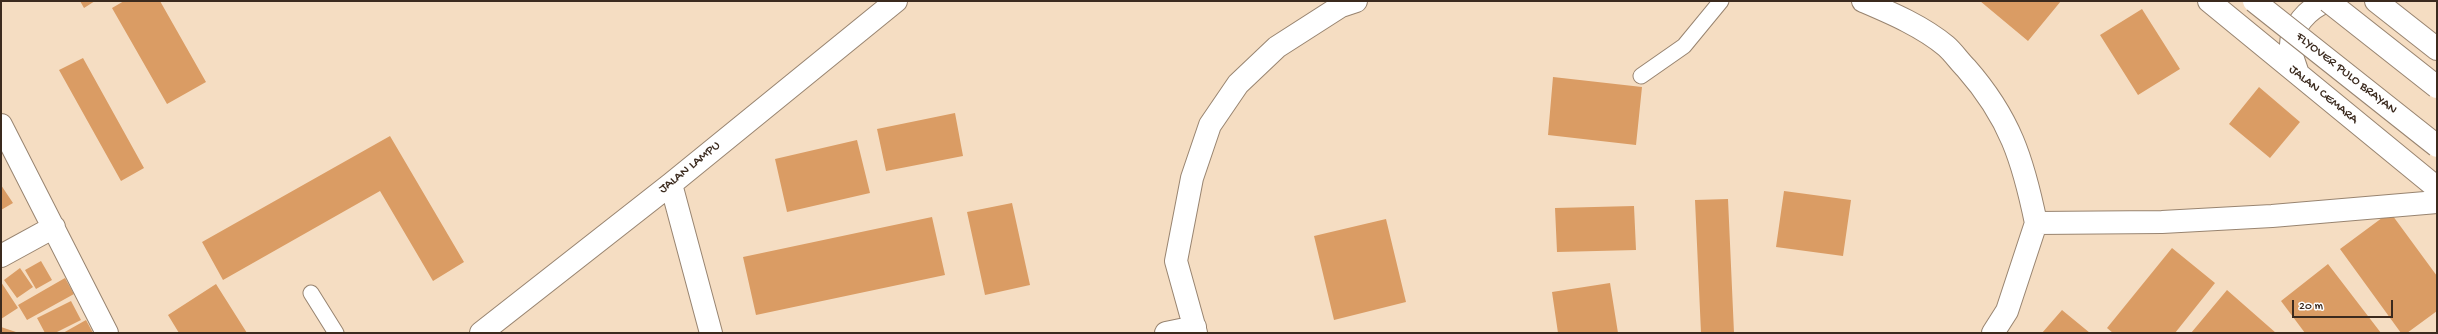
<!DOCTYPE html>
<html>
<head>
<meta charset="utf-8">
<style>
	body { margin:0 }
	#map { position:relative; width:2438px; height:334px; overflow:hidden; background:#f5ddc2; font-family:"Gochi Hand",sans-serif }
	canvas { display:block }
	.frame { position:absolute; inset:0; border:2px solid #3b2a1e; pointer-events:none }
	.scale { position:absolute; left:2292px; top:300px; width:101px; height:18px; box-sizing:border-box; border:2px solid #3b2a1e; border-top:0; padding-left:5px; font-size:12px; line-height:14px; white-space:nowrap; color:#3b2a1e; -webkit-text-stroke:3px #fff; paint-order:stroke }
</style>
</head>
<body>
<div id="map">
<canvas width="2438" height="334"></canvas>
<div class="frame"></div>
<div class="scale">20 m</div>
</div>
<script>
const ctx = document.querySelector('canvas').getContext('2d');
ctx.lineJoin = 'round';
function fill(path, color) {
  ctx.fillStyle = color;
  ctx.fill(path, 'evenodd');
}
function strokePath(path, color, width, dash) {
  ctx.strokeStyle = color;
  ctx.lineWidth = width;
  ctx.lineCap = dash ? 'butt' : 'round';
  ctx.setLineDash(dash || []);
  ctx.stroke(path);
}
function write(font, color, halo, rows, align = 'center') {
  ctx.font = font + ' "Gochi Hand",sans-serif';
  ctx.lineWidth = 3;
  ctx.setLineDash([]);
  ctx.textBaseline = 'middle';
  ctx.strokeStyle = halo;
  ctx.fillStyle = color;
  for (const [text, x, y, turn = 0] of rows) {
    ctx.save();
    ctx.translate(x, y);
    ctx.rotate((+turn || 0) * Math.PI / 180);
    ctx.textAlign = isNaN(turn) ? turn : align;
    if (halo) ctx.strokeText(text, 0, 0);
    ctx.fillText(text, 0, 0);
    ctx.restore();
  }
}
fill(new Path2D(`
	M80,1H95L84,8Z
	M124,1H160L206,82L167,104L112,8Z
	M1980,1H2061L2028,41Z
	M2142,9L2180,69L2138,95L2100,35Z
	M83,58L144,168L121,181L59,70Z
	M1553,77L1642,87L1636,145L1548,135Z
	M2259,87L2300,122L2270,158L2229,124Z
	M955,113L963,156L886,171L877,129Z
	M390,136L464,262L433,281L380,191L223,280L202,242Z
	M857,140L870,193L787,212L775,159Z
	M1,185L13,203L1,210Z
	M1784,191L1851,200L1843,256L1776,247Z
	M1728,199L1734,333H1701L1695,200Z
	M1012,203L1030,285L985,295L967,212Z
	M1634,206L1636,250L1557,252L1555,208Z
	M2390,212L2437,276V311L2407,333H2401L2340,249Z
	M932,217L945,275L756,315L743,257Z
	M1386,219L1406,302L1334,320L1314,236Z
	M2172,248L2215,283L2175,333H2113L2107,328Z
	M41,261L52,280L36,289L25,270Z
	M2328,264L2381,333H2305L2281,301Z
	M20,268L33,287L17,298L4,280Z
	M65,278L74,294L27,320L18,305Z
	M1,282L18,308L1,319Z
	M1610,283L1618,333H1558L1552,292Z
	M216,284L247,333H179L168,315Z
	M2227,290L2276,333H2191Z
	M71,301L81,320L55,333H45L37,318Z
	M2062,310L2090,333H2042Z
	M86,320L93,333H63Z
	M1,327L19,333H1Z`), '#da9c64');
const lane = new Path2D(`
	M1641,76L1684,46L1721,1
	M311,293L336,333`);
const street = new Path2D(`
	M1863,1C1891,13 1922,26 1946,46C1953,52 1959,61 1966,68C2010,118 2023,160 2036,223L2162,222L2272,216L2437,202
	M1,125L107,333
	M671,184L711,333
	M1,256L54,227
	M481,333L671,184L896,1
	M1166,333L1195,327
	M1196,333L1176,261L1192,178L1210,125L1238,84L1277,47L1341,6L1356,1
	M1993,333L2007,311L2036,223`);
const highway = new Path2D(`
	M2209,1L2437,188
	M2376,1L2437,49
	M2298,74C2296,67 2292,58 2291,50C2289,28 2309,7 2328,1`);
strokePath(lane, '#988470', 17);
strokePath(street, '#988470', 24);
strokePath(highway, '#988470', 24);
strokePath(lane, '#fff', 15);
strokePath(street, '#fff', 22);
strokePath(highway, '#fff', 22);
const highwayBridge = new Path2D(`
	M2254,1L2437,146
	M2328,1L2437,87`);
strokePath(highwayBridge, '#988470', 24, []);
strokePath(highwayBridge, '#fff', 22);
write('13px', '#3b2a1e', '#fff', [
	["FLYOVER PULO BRAYAN",2346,74,38],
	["JALAN CEMARA",2323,95,39],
	["JALAN LAMPU",690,168,-39]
]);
</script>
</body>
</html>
